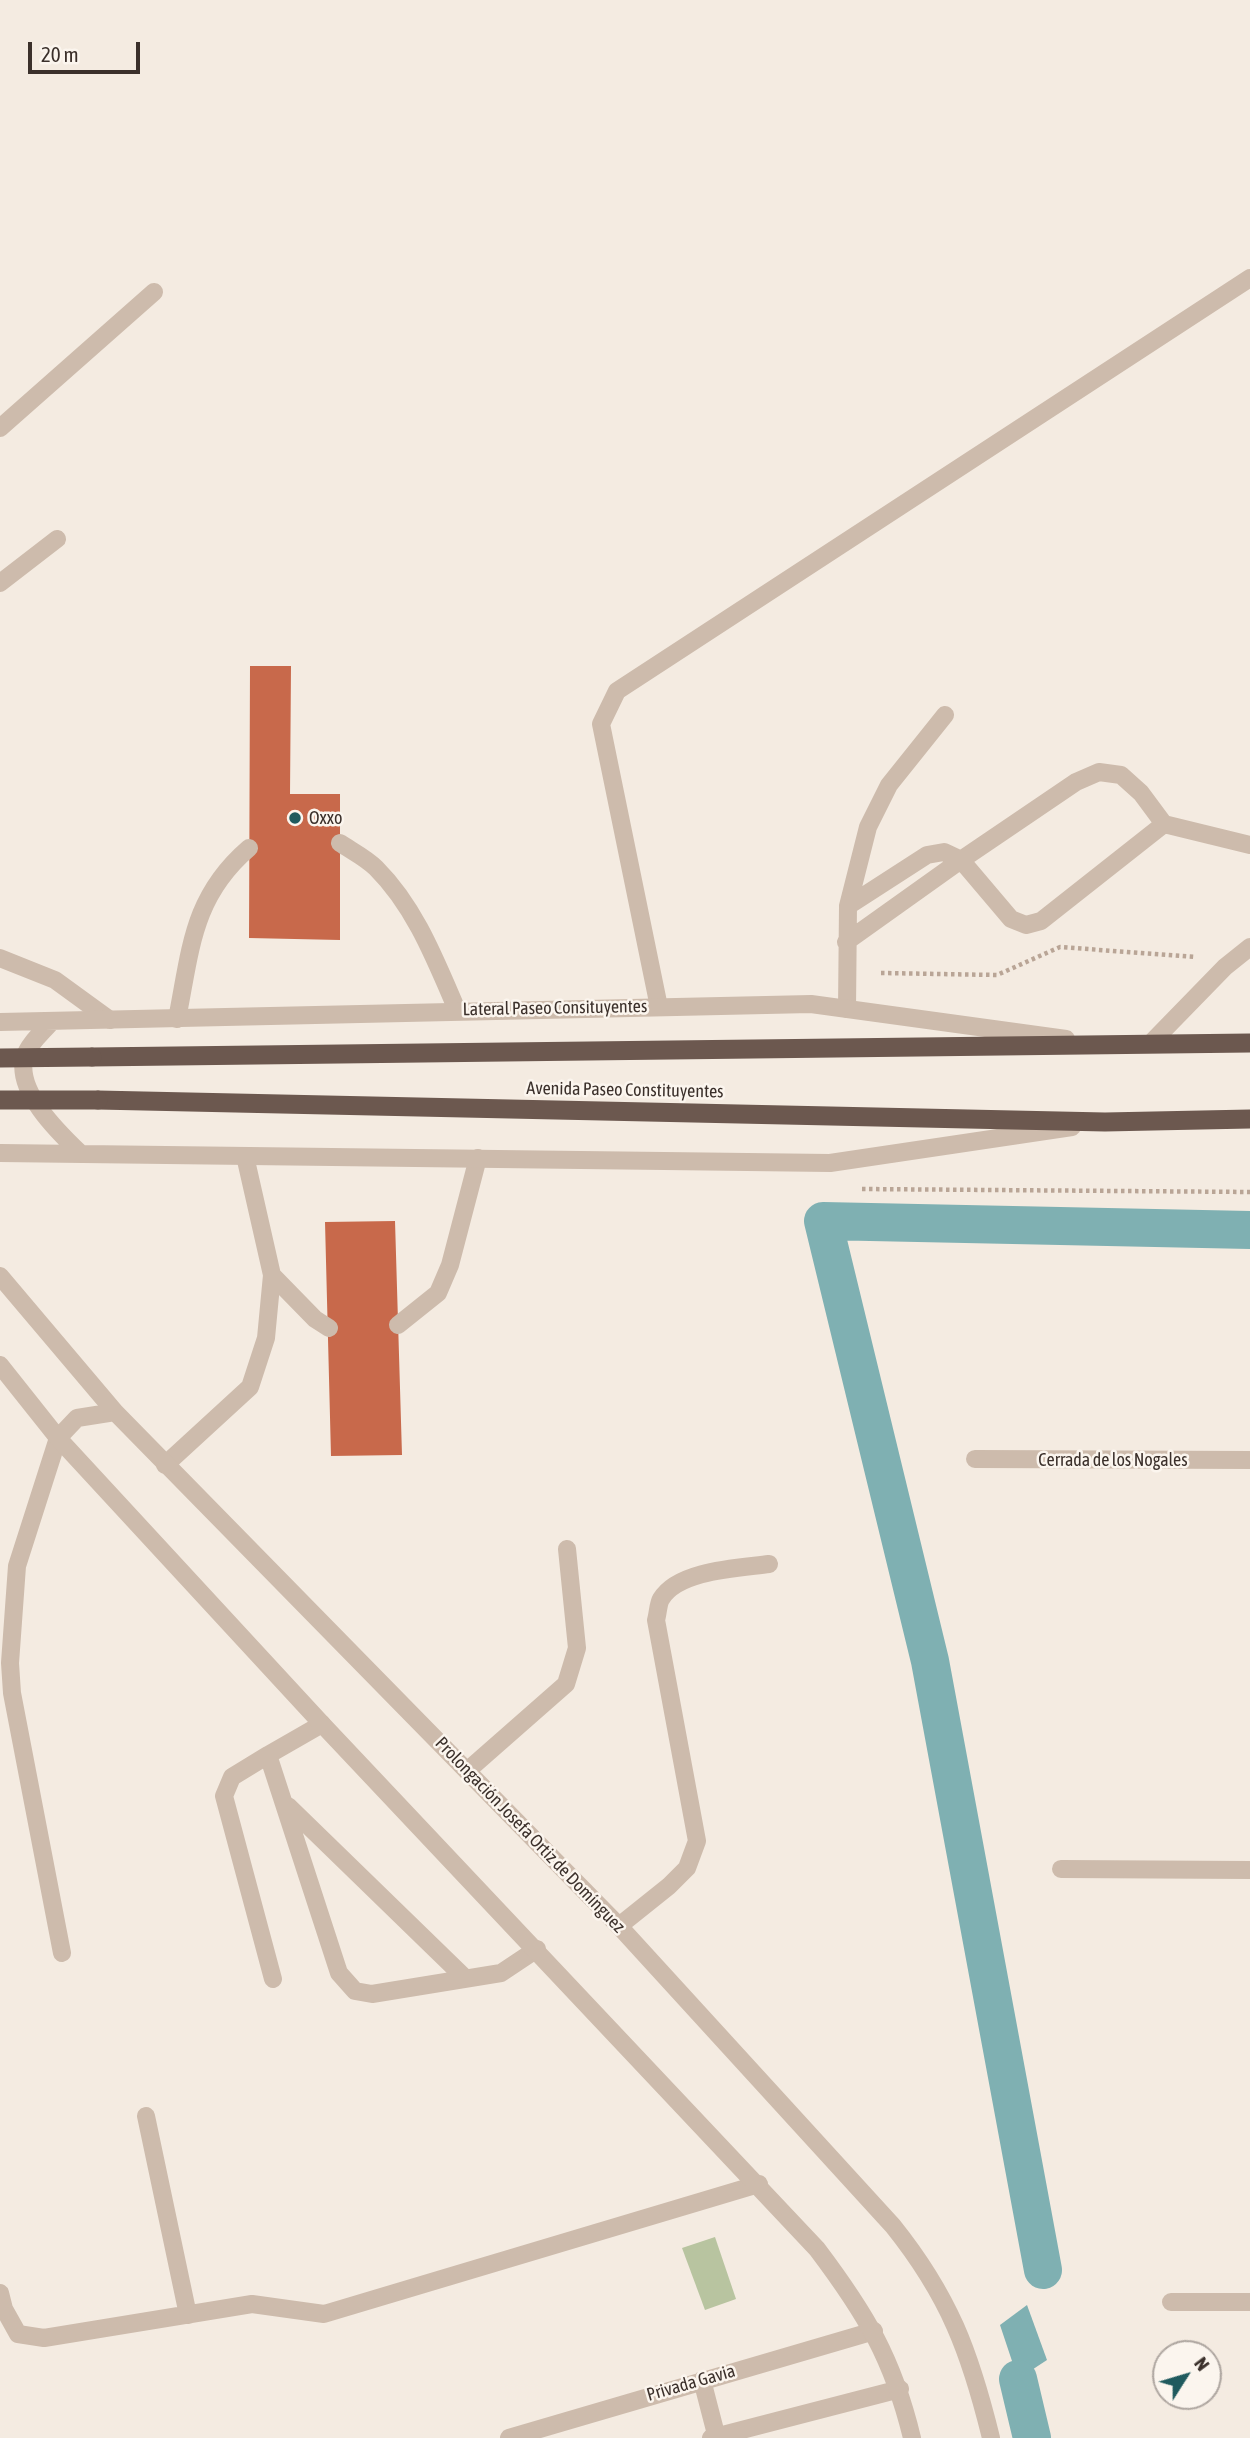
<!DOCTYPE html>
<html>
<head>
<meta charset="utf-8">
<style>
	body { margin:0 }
	#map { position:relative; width:1250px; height:2438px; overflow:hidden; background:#f4ebe1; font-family:"Asap Condensed",sans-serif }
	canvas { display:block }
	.north { position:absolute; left:1152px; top:2340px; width:70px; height:70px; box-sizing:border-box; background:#fbf5ee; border:2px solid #aea6a0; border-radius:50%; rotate:53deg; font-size:19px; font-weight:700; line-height:28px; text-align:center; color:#3b302b }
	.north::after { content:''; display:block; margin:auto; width:24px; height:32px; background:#1f5a5e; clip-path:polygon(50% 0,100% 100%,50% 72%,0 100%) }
	.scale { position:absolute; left:28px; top:42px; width:112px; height:32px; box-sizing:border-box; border:4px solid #3b302b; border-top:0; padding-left:9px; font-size:21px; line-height:24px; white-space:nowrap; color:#3b302b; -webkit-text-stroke:5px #fbf5ee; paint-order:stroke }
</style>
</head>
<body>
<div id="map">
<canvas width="1250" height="2438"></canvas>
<div class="north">N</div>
<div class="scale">20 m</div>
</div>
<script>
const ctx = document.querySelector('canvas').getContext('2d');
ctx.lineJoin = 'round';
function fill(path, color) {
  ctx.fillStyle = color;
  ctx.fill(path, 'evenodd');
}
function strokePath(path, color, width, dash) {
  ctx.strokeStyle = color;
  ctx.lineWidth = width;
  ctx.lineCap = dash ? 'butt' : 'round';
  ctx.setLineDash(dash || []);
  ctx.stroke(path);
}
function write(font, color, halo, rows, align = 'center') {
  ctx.font = font + ' "Asap Condensed",sans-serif';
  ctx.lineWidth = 5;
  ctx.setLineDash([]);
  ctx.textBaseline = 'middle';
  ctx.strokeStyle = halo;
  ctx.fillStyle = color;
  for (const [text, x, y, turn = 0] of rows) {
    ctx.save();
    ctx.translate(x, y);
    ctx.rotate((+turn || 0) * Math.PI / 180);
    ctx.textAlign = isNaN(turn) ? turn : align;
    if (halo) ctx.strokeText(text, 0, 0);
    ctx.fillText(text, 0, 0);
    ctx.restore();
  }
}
fill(new Path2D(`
	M715,2237L736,2299L705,2310L682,2248Z`), '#b8c4a0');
fill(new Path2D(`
	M1027,2305L1047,2360L1018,2379L1000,2325Z`), '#7fb0b2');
strokePath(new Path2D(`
	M1043,2270L930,1661L823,1221L1250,1230
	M1018,2379L1032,2438`), '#7fb0b2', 38);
fill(new Path2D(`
	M250,666H291L290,794H340V940L249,938Z
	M395,1221L402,1455L331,1456L325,1222Z`), '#c8694b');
strokePath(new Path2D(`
	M881,973L997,975L1060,947L1195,957
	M862,1189L1250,1192`), '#b9a596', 4.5, [3.5, 3.5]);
strokePath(new Path2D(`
	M0,428L154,292
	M0,583L57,539
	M340,843C352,851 366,858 376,868C415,907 435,959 457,1010
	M848,906L868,827L889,785L945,715
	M846,942L961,860L1011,919L1026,925L1041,921L1164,824
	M0,958L55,980L110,1020
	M659,1007L601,724L617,691L1250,278
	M847,1009L848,906L927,855L944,852L961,860L1076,782L1099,772L1121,775L1141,793L1164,824L1250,845
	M177,1019C191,949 192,897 249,848
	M1150,1044L1225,967L1250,947
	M272,1275L315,1319L329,1328
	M398,1325L438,1293L450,1265L478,1158
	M58,1438L17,1566L10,1663L12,1693L62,1953
	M165,1465L250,1387L266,1338L272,1275L245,1156
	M322,1724L268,1755L339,1973L355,1991L372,1994L501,1973L537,1949
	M268,1755L232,1777L224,1796L273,1979
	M467,1771L566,1684L577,1648L567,1549
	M288,1806L466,1979
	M619,1926L669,1886L687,1868L697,1841L656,1620C658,1614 658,1604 661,1599C678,1570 739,1568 769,1564
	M146,2116L188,2315
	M0,2293L4,2309L18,2334L44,2338L252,2304L324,2314L759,2184`), '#cdbbac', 18);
strokePath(new Path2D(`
	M975,1459L1250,1460
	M1061,1869L1250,1870
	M1171,2302H1250
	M702,2380L717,2438
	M509,2438L874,2331
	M711,2438L900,2389`), '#cdbbac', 18);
strokePath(new Path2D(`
	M52,1021C43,1032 29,1043 25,1056C14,1090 59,1133 81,1154
	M0,1022L811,1004L1066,1039
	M0,1153L830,1163L1072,1127
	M0,1276L115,1412L619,1926L893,2226C949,2296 970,2352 991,2438
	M0,1365L58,1438L322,1724L817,2249C866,2314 893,2359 912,2438
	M58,1438L77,1418L115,1412`), '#cdbbac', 18);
strokePath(new Path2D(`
	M92,1057L1250,1043
	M98,1100L1105,1122L1250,1119`), '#6c584f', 19);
strokePath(new Path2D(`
	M0,1058L92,1057
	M0,1100H98`), '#6c584f', 19);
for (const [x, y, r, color] of [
	[295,818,7,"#1f5a5e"]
]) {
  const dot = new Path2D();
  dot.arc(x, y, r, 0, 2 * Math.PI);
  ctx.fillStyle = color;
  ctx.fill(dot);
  strokePath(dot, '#fbf5ee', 2.5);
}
write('18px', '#3b302b', '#fbf5ee', [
	["Oxxo",309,818]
], 'left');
write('18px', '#3b302b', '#fbf5ee', [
	["Lateral Paseo Consituyentes",555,1008,-1],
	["Avenida Paseo Constituyentes",625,1090,1],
	["Cerrada de los Nogales",1113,1460],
	["Prolongación Josefa Ortiz de Domínguez",530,1835,46],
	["Privada Gavia",691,2383,-16]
]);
</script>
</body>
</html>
